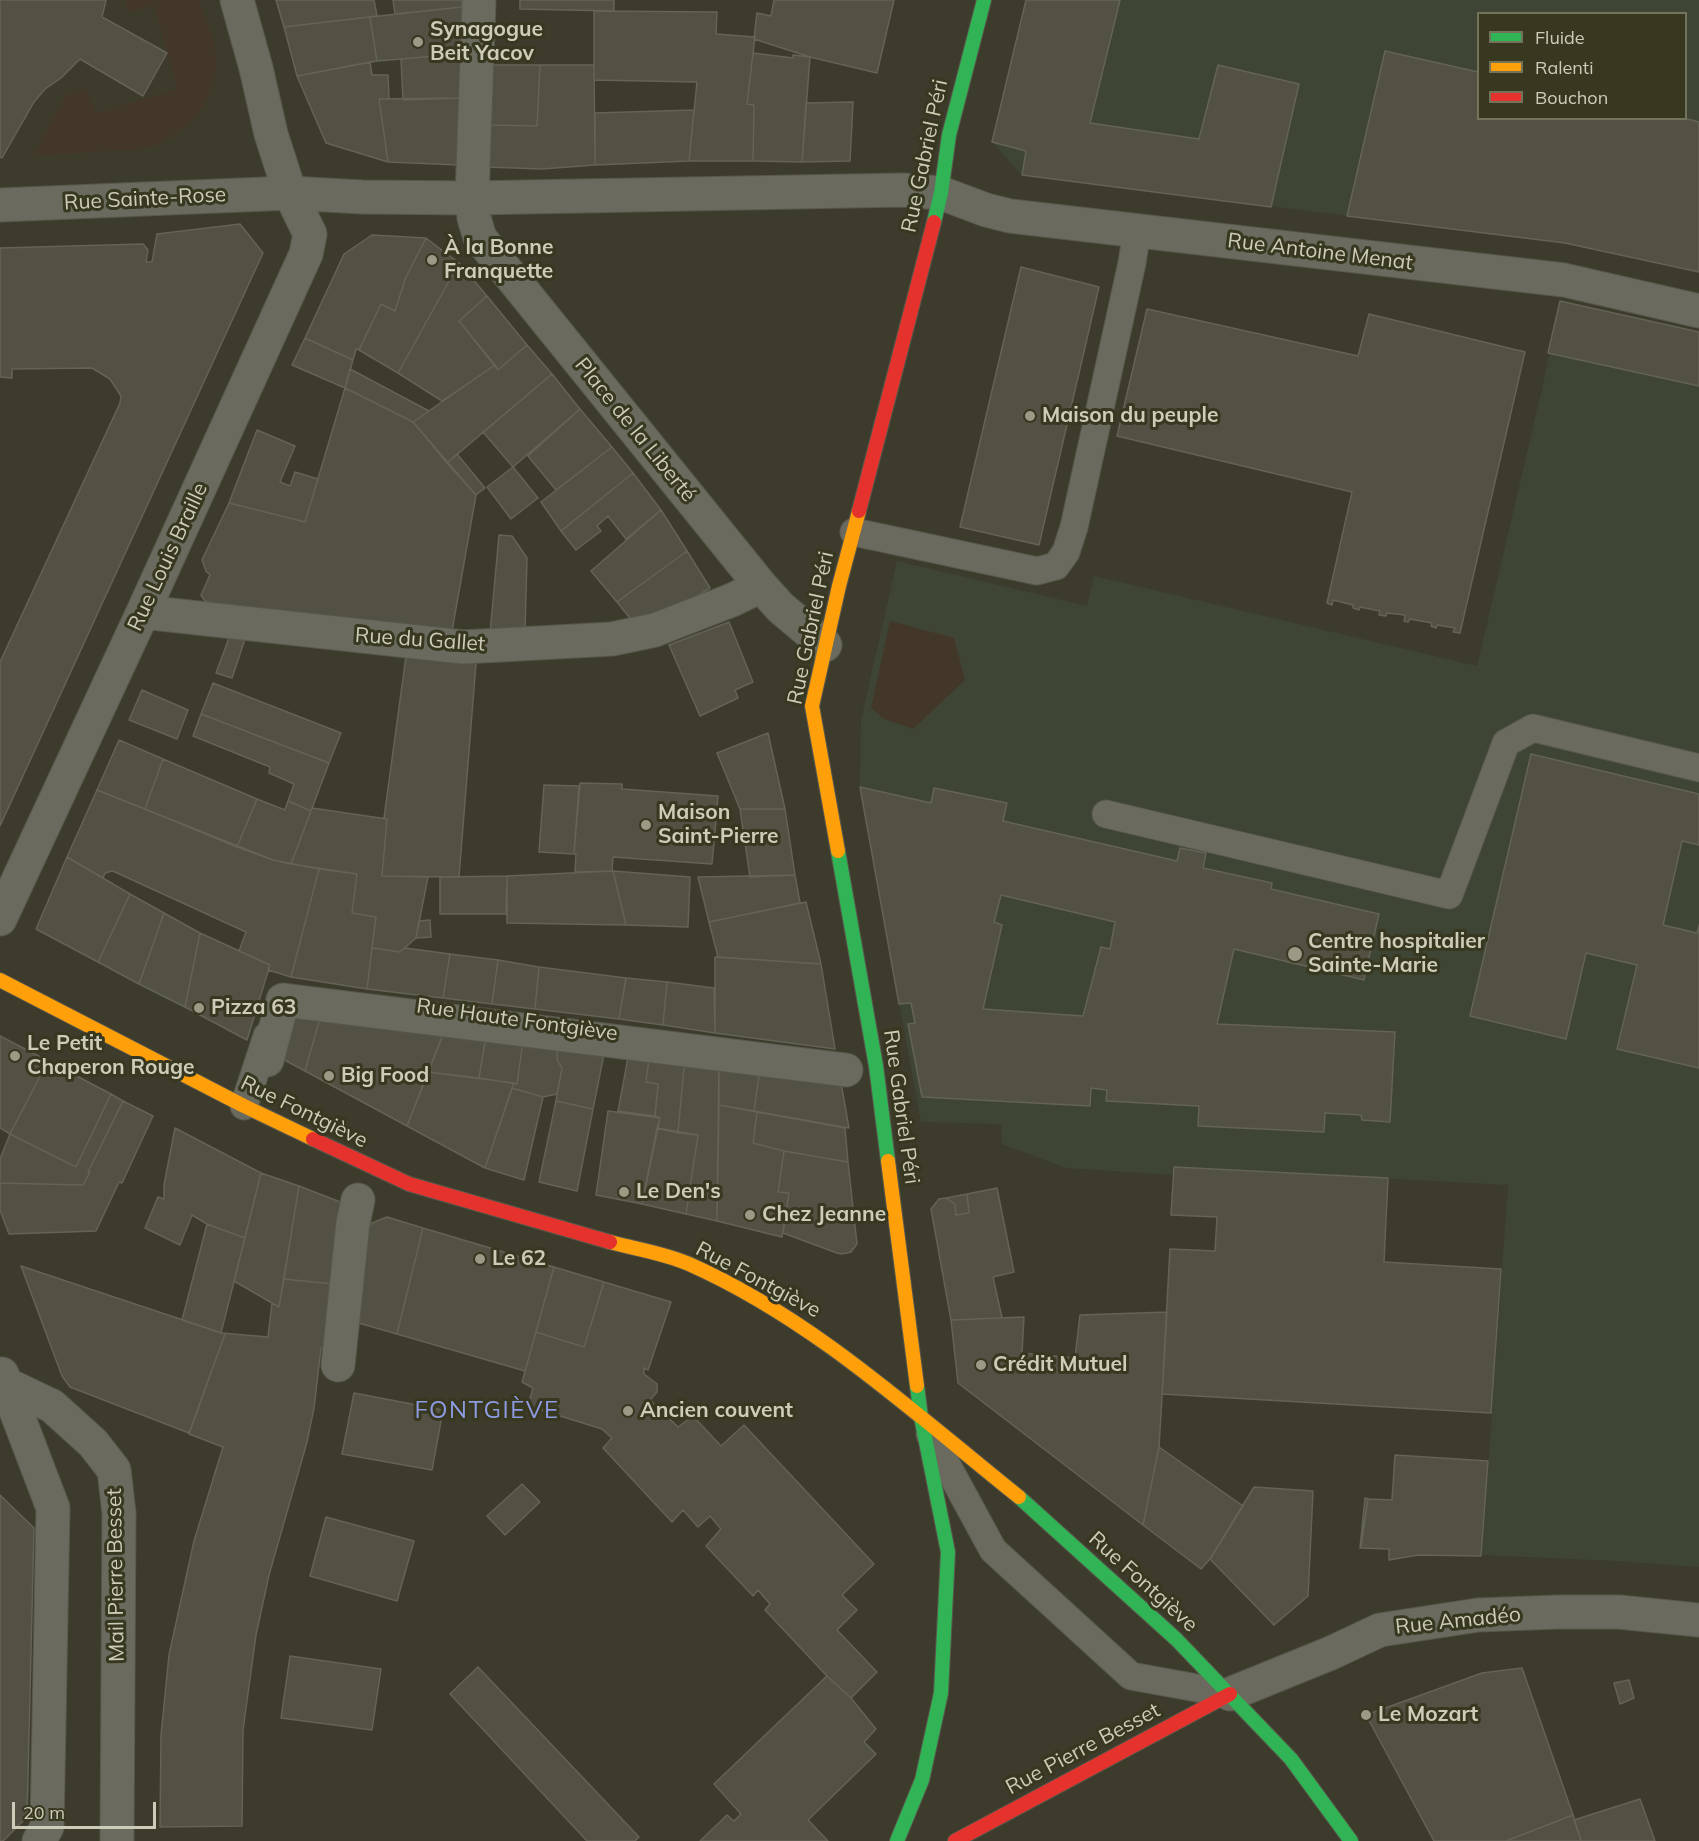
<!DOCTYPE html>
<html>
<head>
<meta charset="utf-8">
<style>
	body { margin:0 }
	#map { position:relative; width:1699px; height:1841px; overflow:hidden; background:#3d3c2c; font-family:Mulish,sans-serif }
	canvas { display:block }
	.legend { position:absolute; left:1477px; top:12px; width:210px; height:108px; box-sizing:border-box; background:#38371f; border:2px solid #73735c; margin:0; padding:8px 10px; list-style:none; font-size:18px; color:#ccccb8 }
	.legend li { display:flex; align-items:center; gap:12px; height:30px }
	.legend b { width:30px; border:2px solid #73735c }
	.scale { position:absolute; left:12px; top:1802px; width:144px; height:27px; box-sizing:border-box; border:3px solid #ccccb8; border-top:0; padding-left:8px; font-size:18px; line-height:21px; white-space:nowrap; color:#ccccb8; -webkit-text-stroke:4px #38371f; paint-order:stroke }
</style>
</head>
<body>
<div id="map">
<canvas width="1699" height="1841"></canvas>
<ul class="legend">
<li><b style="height:8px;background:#30b455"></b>Fluide</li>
<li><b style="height:8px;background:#ff9f0a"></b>Ralenti</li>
<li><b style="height:8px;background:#e5322d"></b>Bouchon</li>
</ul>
<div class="scale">20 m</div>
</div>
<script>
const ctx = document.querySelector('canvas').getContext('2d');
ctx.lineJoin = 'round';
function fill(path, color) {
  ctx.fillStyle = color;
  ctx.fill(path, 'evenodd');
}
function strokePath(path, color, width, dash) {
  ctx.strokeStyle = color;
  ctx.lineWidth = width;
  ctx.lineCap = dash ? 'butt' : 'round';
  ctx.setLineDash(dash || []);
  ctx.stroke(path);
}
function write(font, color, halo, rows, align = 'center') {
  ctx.font = font + ' Mulish,sans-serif';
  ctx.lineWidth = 6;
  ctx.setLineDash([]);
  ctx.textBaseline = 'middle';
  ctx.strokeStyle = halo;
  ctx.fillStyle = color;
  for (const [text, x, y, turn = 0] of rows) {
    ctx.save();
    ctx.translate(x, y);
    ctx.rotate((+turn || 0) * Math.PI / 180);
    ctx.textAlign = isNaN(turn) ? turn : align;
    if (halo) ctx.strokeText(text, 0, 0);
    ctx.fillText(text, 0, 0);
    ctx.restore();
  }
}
fill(new Path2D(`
	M1026,0H1699V272L1565,243L1022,175L992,142ZM1478,14H1686V118H1478Z
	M1560,301L1699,332V1567L1618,1561L1482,1555L1508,1185L1175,1167L1174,1175L1066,1168L1002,1144L1001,1124L921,1122L860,787L861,720L897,561L1087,606L1094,576L1477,666L1541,393Z`), '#3e4535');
fill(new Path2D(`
	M125,0H199C206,18 215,38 216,57C219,101 184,140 142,149C130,151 117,150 105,151C81,153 57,155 32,156L66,94L87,88L96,113L177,89L154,5L128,13Z
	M890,621L954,638L965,680L913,729L884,719L871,708Z`), '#433729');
const building = new Path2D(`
	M0,0H106L102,17L167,53L143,96L80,59L61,78L45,89L34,102L2,158L0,157Z
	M276,0H374L377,16L284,27Z
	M393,0H462V7L395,14Z
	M520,0H614V11L520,9Z
	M774,0H894L877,73L810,57L754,39L757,13L771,16Z
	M1026,0H1120L1090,123L1199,139L1218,65L1299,84L1271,207L1022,175L1026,151L992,142Z
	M462,7L461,54L377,61L370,17Z
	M594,11L717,12L716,34L755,37L747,104L754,105L753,161H689L697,82L594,80Z
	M370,17L377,61L297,76L284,27Z
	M1385,51L1478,72V118H1684L1699,122V272L1565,243L1347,216Z
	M753,53L793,58V55L810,57L802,162L753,161L754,105L747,104Z
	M461,54L459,98L403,100L401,59Z
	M370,62L372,75H388L389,99H379L388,162L326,143L297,76Z
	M488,65H540L537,126L487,125Z
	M540,65H594L595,165L542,169L486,167L487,125L537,126Z
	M459,98L458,165L388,162L379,99Z
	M853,102L850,161L802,162L806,103Z
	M694,110L689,161L595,165V113Z
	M240,224L263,253L0,826V662L120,403L121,396L110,379L92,368L12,369V378L0,377V248L143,244L148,250L146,262H152L157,234Z
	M372,235L426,238L406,277L395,311L381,304L359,350L356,349L353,360L305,338L344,254Z
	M426,238L459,263L398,373L359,350L381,304L395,311L406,277Z
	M459,263L487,296L459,321L495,365L442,401L398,373Z
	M1021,267L1099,287L1039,545L960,527Z
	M487,296L527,345L498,370L459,321Z
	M1560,301L1699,332V386L1548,353Z
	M1147,309L1358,356L1369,314L1525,352L1460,633L1453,632L1455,628L1437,625L1436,628L1431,626L1432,623L1410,619L1408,622L1404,621L1405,615L1387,613L1386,616L1379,615L1380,611L1360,607L1359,610L1353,608V605L1333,600L1332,605L1327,603L1352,492L1117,436Z
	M305,338L353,360L345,388L292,365Z
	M527,345L552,374L447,463L413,422L495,365L498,370Z
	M350,369L429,411L413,422L345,388Z
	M552,374L580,409L513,467L483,432Z
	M345,388L413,422L476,495L452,631L230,607L205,601L201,595L210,575L206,571L202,560L229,503L305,522Z
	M580,409L612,447L556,490L528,456Z
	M257,430L295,446L280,482L290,486L295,472L318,479L305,522L229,503Z
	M612,447L633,473L561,531L541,502Z
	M457,454L485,488L476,495L447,463Z
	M513,467L538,498L511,519L487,487Z
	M633,473L661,510L626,539L608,516L597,526L601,531L576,550L561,531Z
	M661,510L687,551L617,602L591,571Z
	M499,535L512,536L527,558L525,630L490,634Z
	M687,551L710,588L659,619L633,622L617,602Z
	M729,622L753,682L735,690L738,698L700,716L669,645Z
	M229,638L245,639L232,678L216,673Z
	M406,656L476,663L459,877L382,876L387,819L384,818Z
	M213,683L341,733L329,763L201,714Z
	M142,690L188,710L177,739L129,720Z
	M201,714L329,763L311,811L288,801L294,784L269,773L270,767L193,736Z
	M768,733L785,809H740L717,753Z
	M119,740L163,759L145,809L97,790Z
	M1531,754L1699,794V845L1682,841L1663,925L1697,933L1699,925V1068L1617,1049L1637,965L1586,953L1566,1039L1470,1016Z
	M163,759L257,799L237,847L145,809Z
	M580,783L622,784V789L718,796L712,864L613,857L612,871L575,872L576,854H574Z
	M544,785L579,786L574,854L539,852Z
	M860,787L931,803L934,788L1007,803L1003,821L1177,861L1180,848L1206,853L1203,868L1272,883L1271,889L1379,914L1364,980L1234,949L1217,1024L1395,1032L1390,1122L1362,1120L1361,1115L1325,1113L1324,1132L1198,1126L1199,1106L1106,1101L1107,1090L1091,1088L1090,1106L922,1097L908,1024L915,1023L911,1003L899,1004ZM1001,895L1115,922L1110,949L1101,947L1083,1016L983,1009L1002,925L994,922Z
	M97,790L273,860L319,869L291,977L268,970L270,965L239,951L246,932L115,872L112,871L105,873L103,878L67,857Z
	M257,799L285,810L288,801L311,811L291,864L273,860L237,847Z
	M312,808L387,819L382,876L428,877L416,938L400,952L372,948L376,917L352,913L357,874L291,864Z
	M740,809H785L795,875L750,877Z
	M67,857L130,894L98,962L36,929Z
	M319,869L357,874L352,913L376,917L367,989L291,977Z
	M613,871L626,925L507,923V876Z
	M613,871L690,877L688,927L626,925Z
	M795,875L800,903L709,922L698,877Z
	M507,876L506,914H440V877Z
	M130,894L164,913L139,984L98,962Z
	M806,902L821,964L718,957L709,922Z
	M164,913L200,933L185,1007L139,984Z
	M430,920L431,937L416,938L419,921Z
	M200,933L270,965L247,1040L185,1007Z
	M372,948L400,952L405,948L450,954L443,998L367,989Z
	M450,954L498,960L492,1004L443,998Z
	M715,957L821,964L835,1049L715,1033Z
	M498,960L539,967L535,1009L492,1004Z
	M539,967L626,978L619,1019L535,1009Z
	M626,978L667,982L663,1025L619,1019Z
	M667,982L714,988L715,1033L663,1025Z
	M287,1007L322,1011L305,1071L275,1055Z
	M322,1011L447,1025L407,1126L305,1071Z
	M447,1025L487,1030L479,1078L428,1072Z
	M487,1030L524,1034L517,1084L479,1078Z
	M524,1034L558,1038L557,1060L562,1068L557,1094L543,1097L512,1088L514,1083L517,1084Z
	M0,1036L48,1061L10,1134L0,1128Z
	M558,1038L606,1044L593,1109L556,1101L562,1068L557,1060Z
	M630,1047L650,1050L646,1082L658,1084L655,1116L618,1111Z
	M650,1050L685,1056L678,1133L657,1128L660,1118L655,1116L658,1084L646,1082Z
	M685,1056L719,1059L717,1221L686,1214L698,1135L678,1133Z
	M719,1059L761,1063L754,1111L719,1105Z
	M48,1061L111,1094L76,1167L10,1134Z
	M428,1072L514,1083L485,1168L407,1126Z
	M759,1076L840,1077L849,1128L754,1111Z
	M512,1088L543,1097L524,1180L485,1168Z
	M111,1094L123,1101L88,1172H90L83,1185L0,1183V1159L10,1134L76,1167Z
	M123,1101L153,1116L122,1183L119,1182L96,1231L9,1234L0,1210V1183L83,1185L90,1172H88Z
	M556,1101L593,1109L577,1191L539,1182Z
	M719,1105L757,1112L753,1143L784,1151L778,1192L789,1193L782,1237L717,1221Z
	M608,1111L660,1118L642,1204L596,1195Z
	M757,1112L845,1128L848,1162L784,1151L753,1143Z
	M175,1128L261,1173L245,1238L207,1224L192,1215L180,1245L145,1228L158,1197L164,1199V1185Z
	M657,1128L698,1135L686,1214L642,1204Z
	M784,1151L848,1162L857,1244L851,1252L842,1254L837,1253L783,1233L789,1193L778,1192Z
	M1174,1167L1388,1178L1384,1262L1501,1269L1491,1413L1162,1394L1170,1249L1215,1251L1217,1217L1171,1215Z
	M261,1173L299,1186L279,1307L234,1281Z
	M299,1186L343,1203L334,1284L284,1279Z
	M997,1188L1014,1272L993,1277L1002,1318L951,1320L931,1209L939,1199L946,1198L955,1204L956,1215L969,1213L967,1194Z
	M967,1194L969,1213L956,1215L955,1204L946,1198Z
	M387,1217L423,1228L397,1334L355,1322L366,1230L372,1223Z
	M207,1224L245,1238L221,1333L182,1320Z
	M423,1228L554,1267L525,1371L397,1334Z
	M21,1266L225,1334L189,1433L70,1387L62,1376Z
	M554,1267L604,1282L584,1347L536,1332Z
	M284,1279L332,1284L329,1347L321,1348L314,1408L307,1442L269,1575L256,1635L243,1730L242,1826L160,1827L161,1735L169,1655L194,1541L223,1447L189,1434L225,1334L221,1333L268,1337L272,1303L279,1307Z
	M604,1282L671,1302L648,1370L644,1368V1374L657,1384V1392L650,1400L678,1427L693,1416L721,1446L744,1425L874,1564L842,1595L857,1610L837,1630L877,1672L851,1698L827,1676L765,1610L770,1604L758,1590L753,1596L706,1546L721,1529L710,1516L698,1527L683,1510L672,1522L603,1448L612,1438L602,1429L528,1406L533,1388L522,1382L536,1332L584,1347Z
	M1167,1312L1159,1447L1143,1525L958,1383L951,1320L1024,1317L1022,1353L1075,1358L1080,1315Z
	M354,1393L443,1410L432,1470L342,1454Z
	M1159,1447L1243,1506L1210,1559L1201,1569L1143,1525Z
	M1395,1455L1488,1461L1481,1556L1418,1555L1389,1560V1549L1361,1548L1368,1499L1392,1500Z
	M522,1484L540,1502L505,1535L487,1516Z
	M1254,1487L1313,1491L1308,1596L1274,1625L1210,1559Z
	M0,1495L34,1528L27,1817L3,1841H0Z
	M1365,1498L1368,1499L1360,1548Z
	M326,1517L414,1541L397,1601L310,1576Z
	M290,1656L381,1669L372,1730L281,1718Z
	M478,1667L639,1837L635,1841H587L450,1694Z
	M1522,1668L1573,1815L1506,1841H1434L1366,1715L1482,1673Z
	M827,1676L851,1698L876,1729L864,1742L876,1754L808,1820L828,1841H700L727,1815L734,1821L741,1814L714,1784Z
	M1629,1680L1634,1698L1620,1704L1614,1683Z
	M1640,1799L1655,1841H1581L1574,1820Z
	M1573,1815L1581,1841H1506Z`);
fill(building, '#525144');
strokePath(building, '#646355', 1.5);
const lane = new Path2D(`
	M854,532L1037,571L1056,566L1066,552L1074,527L1132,263L1137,231
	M1106,814L1449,895L1506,743L1533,728L1699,768
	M244,1106L267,1036
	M930,1434L993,1550L1131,1676L1230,1694`);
const street = new Path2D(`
	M479,0L472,198L474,218L480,238L761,586L781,608L825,645
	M0,205L290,193L362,197L472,198L903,190L941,193L986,210L1010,216L1564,280L1699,311
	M143,612L463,647L612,639L655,630L732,600L761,586
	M0,919L143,612L306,254L310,234L290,193L271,134L256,68L237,0
	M267,1060L283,1000L846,1070
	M338,1365L353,1223L358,1200
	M2,1374L53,1508L47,1827L39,1841
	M6,1384L52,1406L93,1443L114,1470L119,1513L117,1841
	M1230,1694L1331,1653L1380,1630L1478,1615L1558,1612H1619L1699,1620`);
const fast = new Path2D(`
	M934,222L941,193L949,135L984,0
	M838,851L876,1066L888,1161
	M1019,1497L1176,1639L1291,1759L1351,1841
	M897,1841L922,1780L941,1693L948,1552L921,1417L917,1386`);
const slow = new Path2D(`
	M838,851L812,706L839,586L859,511
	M0,980L244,1106L313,1139
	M888,1161L917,1386
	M610,1242C635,1249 664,1253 689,1264C813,1319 914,1413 1019,1497`);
const jam = new Path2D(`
	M859,511L934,222
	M313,1139L409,1184L610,1242
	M955,1841L1230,1694`);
strokePath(lane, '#59584c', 29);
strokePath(street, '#59584c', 35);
strokePath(fast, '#59584c', 16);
strokePath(slow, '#59584c', 16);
strokePath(jam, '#59584c', 16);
strokePath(lane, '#6a6a5e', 27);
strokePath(street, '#6a6a5e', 33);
strokePath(fast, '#30b455', 14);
strokePath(slow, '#ff9f0a', 14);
strokePath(jam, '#e5322d', 14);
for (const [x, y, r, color] of [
	[418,42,6,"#9a9a87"],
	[432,260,6,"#9a9a87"],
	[1030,416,6,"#9a9a87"],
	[646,825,6,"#9a9a87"],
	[1295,954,8,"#9a9a87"],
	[199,1008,6,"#9a9a87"],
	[15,1056,6,"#9a9a87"],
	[329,1076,6,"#9a9a87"],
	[624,1192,6,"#9a9a87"],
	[750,1215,6,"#9a9a87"],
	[480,1259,6,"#9a9a87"],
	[981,1365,6,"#9a9a87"],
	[628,1411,6,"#9a9a87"],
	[1366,1715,6,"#9a9a87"]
]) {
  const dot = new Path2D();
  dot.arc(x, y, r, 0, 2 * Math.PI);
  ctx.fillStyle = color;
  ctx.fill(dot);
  strokePath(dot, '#38371f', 2);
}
write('bold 21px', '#ccccb8', '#38371f', [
	["Synagogue",430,30],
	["Beit Yacov",430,54],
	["À la Bonne",444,248],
	["Franquette",444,272],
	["Maison du peuple",1042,416],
	["Maison",658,813],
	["Saint-Pierre",658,837],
	["Centre hospitalier",1308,942],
	["Sainte-Marie",1308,966],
	["Pizza 63",211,1008],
	["Le Petit",27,1044],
	["Chaperon Rouge",27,1068],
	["Big Food",341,1076],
	["Le Den's",636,1192],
	["Chez Jeanne",762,1215],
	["Le 62",492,1259],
	["Crédit Mutuel",993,1365],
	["Ancien couvent",640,1411],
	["Le Mozart",1378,1715]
], 'left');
write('21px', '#ccccb8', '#38371f', [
	["Rue Gabriel Péri",925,156,-78],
	["Rue Sainte-Rose",145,199,-3],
	["Rue Antoine Menat",1320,252,7],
	["Place de la Liberté",635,430,51],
	["Rue Louis Braille",168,557,-65],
	["Rue Gabriel Péri",811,628,-78],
	["Rue du Gallet",420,640,4],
	["Rue Haute Fontgiève",517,1020,8],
	["Rue Gabriel Péri",901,1107,82],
	["Rue Fontgiève",304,1112,26],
	["Rue Fontgiève",758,1280,28],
	["Mail Pierre Besset",116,1575,-91],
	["Rue Fontgiève",1143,1582,42],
	["Rue Amadéo",1458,1621,-6],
	["Rue Pierre Besset",1083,1749,-28]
]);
ctx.letterSpacing = '1.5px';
write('24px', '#8d9ce2', '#38371f', [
	["FONTGIÈVE",487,1411]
]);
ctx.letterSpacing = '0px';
</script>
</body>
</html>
